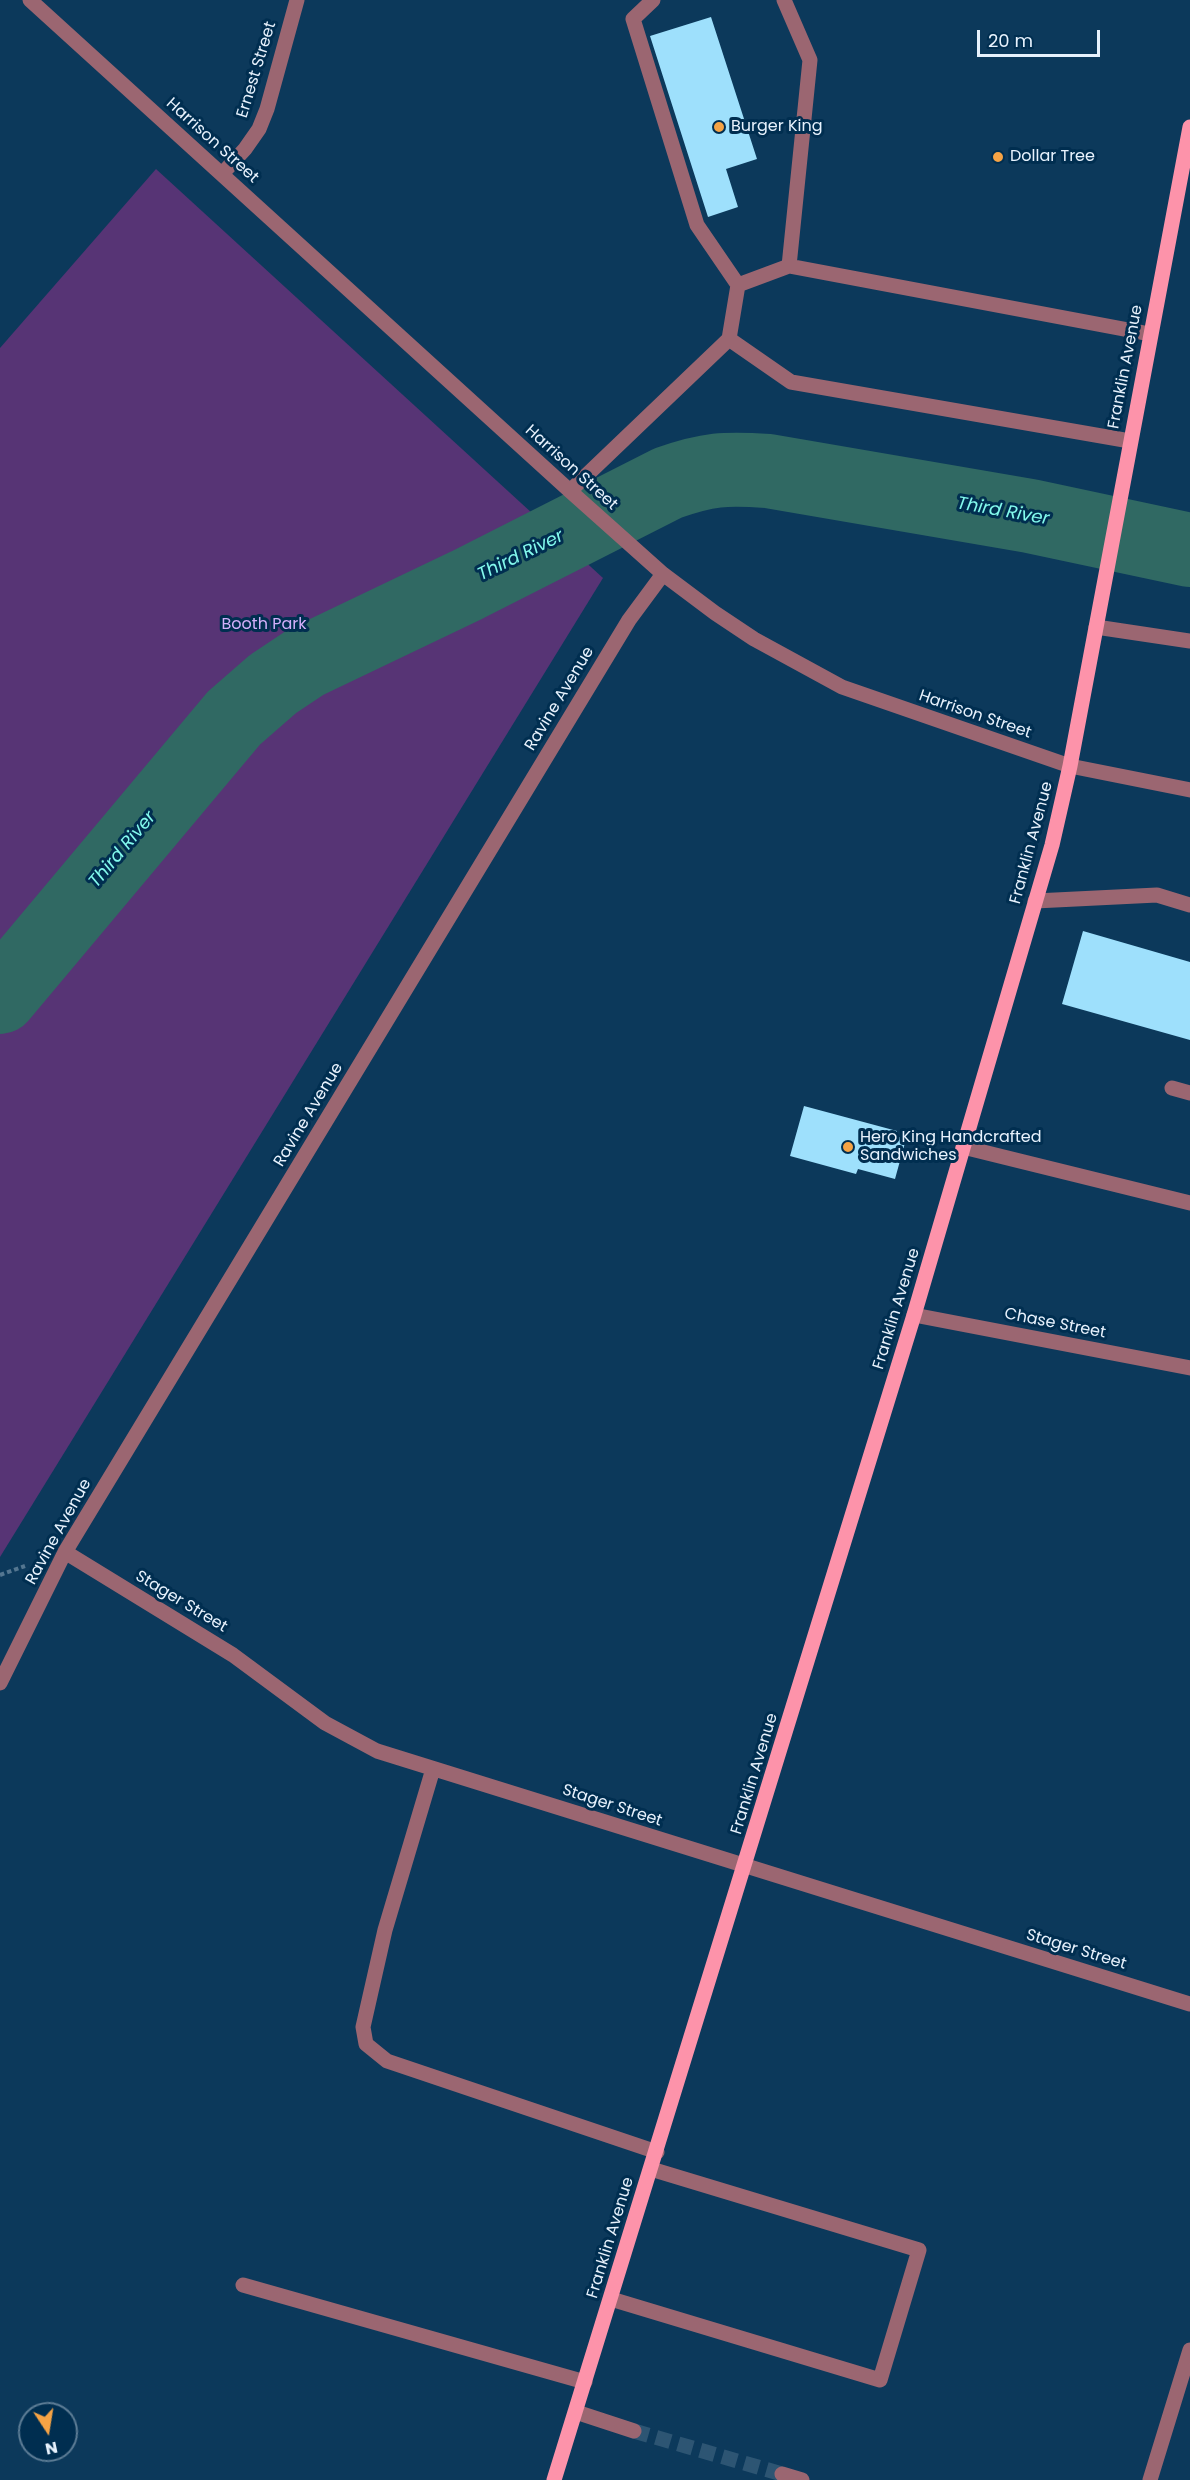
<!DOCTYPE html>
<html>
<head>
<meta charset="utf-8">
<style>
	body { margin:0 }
	#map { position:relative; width:1190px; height:2480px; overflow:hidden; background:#0c395b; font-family:Poppins,sans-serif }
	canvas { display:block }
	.north { position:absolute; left:18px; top:2402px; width:60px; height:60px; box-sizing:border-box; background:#002e50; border:2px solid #5c7c95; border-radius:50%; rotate:168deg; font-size:16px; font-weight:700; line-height:24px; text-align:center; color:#e7f2fd }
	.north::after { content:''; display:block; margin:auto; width:21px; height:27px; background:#f5a345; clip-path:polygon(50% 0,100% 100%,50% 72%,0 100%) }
	.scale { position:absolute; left:977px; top:30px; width:123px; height:27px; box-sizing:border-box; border:3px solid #e7f2fd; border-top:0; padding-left:8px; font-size:18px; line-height:21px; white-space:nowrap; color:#e7f2fd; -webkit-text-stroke:4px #002e50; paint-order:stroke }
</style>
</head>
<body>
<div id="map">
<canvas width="1190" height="2480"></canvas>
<div class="north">N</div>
<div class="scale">20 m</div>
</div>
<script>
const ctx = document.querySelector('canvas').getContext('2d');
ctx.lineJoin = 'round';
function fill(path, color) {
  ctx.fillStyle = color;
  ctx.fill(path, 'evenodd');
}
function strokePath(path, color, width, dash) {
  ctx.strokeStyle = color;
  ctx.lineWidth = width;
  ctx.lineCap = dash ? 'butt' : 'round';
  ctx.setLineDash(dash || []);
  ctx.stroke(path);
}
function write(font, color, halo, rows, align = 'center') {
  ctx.font = font + ' Poppins,sans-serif';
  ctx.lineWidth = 6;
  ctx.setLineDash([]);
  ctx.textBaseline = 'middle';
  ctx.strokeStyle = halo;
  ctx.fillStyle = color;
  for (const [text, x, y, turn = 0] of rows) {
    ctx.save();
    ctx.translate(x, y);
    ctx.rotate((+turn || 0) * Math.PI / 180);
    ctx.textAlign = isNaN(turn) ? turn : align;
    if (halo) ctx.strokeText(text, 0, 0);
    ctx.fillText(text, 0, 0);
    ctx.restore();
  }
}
fill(new Path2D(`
	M156,169L603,578L0,1557V348Z`), '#573475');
strokePath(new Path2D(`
	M0,997L234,718L273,684L306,662L467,585L668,483C708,469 725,468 768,471L1030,516L1190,550`), '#306963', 74);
fill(new Path2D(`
	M711,17L757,159L726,169L738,207L708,217L650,36Z
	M1083,931L1190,962V1040L1062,1004Z
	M804,1106L897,1131L896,1136L906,1139L895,1179L858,1169L856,1174L790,1156Z`), '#9ee0fc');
strokePath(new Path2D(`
	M634,2431L782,2474`), '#2d5573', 15, [15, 8]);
strokePath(new Path2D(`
	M0,1575L25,1566`), '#547690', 4, [4.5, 3]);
strokePath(new Path2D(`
	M30,0L570,491L663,574L715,613L754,639L842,687L1070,766L1190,790
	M653,0L633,19L697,225L738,285
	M784,0L810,60L789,266
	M222,174L245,149L259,129L267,109L297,0
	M729,339L791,382L1130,441
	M570,491L729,339L738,285L789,266L1150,334
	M1096,627L1190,641
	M1035,901L1157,895L1190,905
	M1172,1088L1190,1093
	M963,1147L1190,1203
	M914,1315L1190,1368
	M65,1552L233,1655L325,1723L377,1751L1190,2004
	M0,1683L65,1552L629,620L663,574
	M433,1769L385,1930L363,2027L366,2044L387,2061L657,2152
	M243,2285L585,2382
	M611,2299L880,2380L919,2250L651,2169
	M576,2412L634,2431
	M782,2474L802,2480
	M1150,2480L1190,2350`), '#9b6671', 15);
strokePath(new Path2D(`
	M554,2480L914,1315L1052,845L1070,766L1190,127`), '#fd93aa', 15);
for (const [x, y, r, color] of [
	[719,127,6,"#f5a345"],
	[998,157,6,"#f5a345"],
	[848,1147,6,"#f5a345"]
]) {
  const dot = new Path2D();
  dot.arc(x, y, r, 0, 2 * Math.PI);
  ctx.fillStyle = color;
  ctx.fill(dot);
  strokePath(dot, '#002e50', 2);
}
write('16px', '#e7f2fd', '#002e50', [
	["Ernest Street",257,70,-73],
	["Harrison Street",212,141,42],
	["Franklin Avenue",1126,367,-79],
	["Harrison Street",571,468,42],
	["Ravine Avenue",560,699,-59],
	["Harrison Street",975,715,19],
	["Franklin Avenue",1032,843,-75],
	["Ravine Avenue",309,1115,-59],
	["Franklin Avenue",897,1309,-73],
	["Chase Street",1055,1324,11],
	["Ravine Avenue",59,1532,-61],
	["Stager Street",181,1602,31],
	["Franklin Avenue",755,1774,-73],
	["Stager Street",612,1806,18],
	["Stager Street",1076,1950,17],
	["Franklin Avenue",611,2238,-73]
]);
write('16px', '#e7f2fd', '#002e50', [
	["Burger King",731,127],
	["Dollar Tree",1010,157],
	["Hero King Handcrafted",860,1138],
	["Sandwiches",860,1156]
], 'left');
write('16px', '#d3affa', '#002e50', [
	["Booth Park",264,625]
]);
write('italic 18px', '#83faed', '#002e50', [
	["Third River",1003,512,10],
	["Third River",521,556,-26],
	["Third River",123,850,-50]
]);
</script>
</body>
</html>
